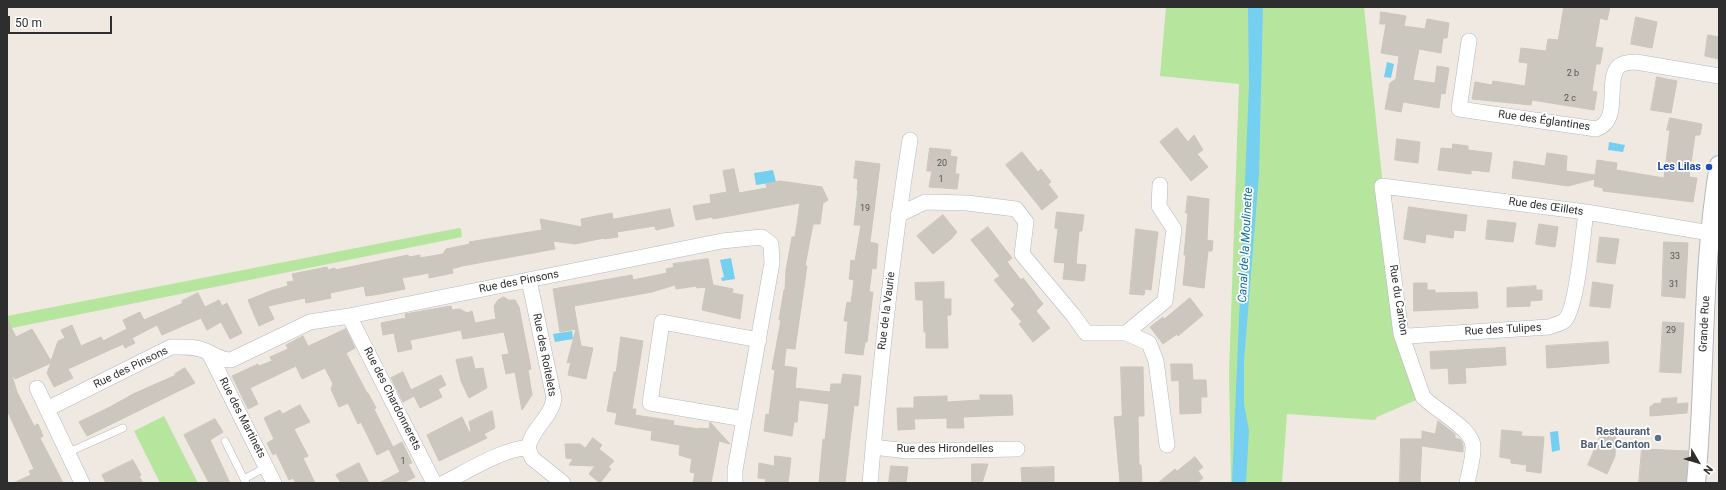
<!DOCTYPE html>
<html>
<head>
<meta charset="utf-8">
<style>
	body { margin:0 }
	#map { position:relative; width:1726px; height:490px; overflow:hidden; background:#efe9e1; font-family:Roboto,sans-serif }
	canvas { display:block }
	.frame { position:absolute; inset:0; border:8px solid #2e2e2e; pointer-events:none }
	.north { position:absolute; left:1678px; top:442px; width:40px; height:40px; -webkit-text-stroke:3px #fff; paint-order:stroke; rotate:128deg; font-size:11px; font-weight:700; line-height:16px; text-align:center; color:#2e2e2e }
	.north::after { content:''; display:block; margin:auto; width:14px; height:18px; background:#2e2e2e; clip-path:polygon(50% 0,100% 100%,50% 72%,0 100%) }
	.scale { position:absolute; left:8px; top:16px; width:104px; height:18px; box-sizing:border-box; border:2px solid #2e2e2e; border-top:0; padding-left:5px; font-size:12px; line-height:14px; white-space:nowrap; color:#2e2e2e; -webkit-text-stroke:3px #fff; paint-order:stroke }
</style>
</head>
<body>
<div id="map">
<canvas width="1726" height="490"></canvas>
<div class="frame"></div>
<div class="north">N</div>
<div class="scale">50 m</div>
</div>
<script>
const ctx = document.querySelector('canvas').getContext('2d');
ctx.lineJoin = 'round';
function fill(path, color) {
  ctx.fillStyle = color;
  ctx.fill(path, 'evenodd');
}
function strokePath(path, color, width, dash) {
  ctx.strokeStyle = color;
  ctx.lineWidth = width;
  ctx.lineCap = dash ? 'butt' : 'round';
  ctx.setLineDash(dash || []);
  ctx.stroke(path);
}
function write(font, color, halo, rows, align = 'center') {
  ctx.font = font + ' Roboto,sans-serif';
  ctx.lineWidth = 3.5;
  ctx.setLineDash([]);
  ctx.textBaseline = 'middle';
  ctx.strokeStyle = halo;
  ctx.fillStyle = color;
  for (const [text, x, y, turn = 0] of rows) {
    ctx.save();
    ctx.translate(x, y);
    ctx.rotate((+turn || 0) * Math.PI / 180);
    ctx.textAlign = isNaN(turn) ? turn : align;
    if (halo) ctx.strokeText(text, 0, 0);
    ctx.fillText(text, 0, 0);
    ctx.restore();
  }
}
fill(new Path2D(`
	M1166,7H1364L1383,186L1402,336L1423,397L1377,417L1375,420L1287,414L1282,483H1231L1229,374L1239,84L1160,76Z
	M459,228L461,229L462,237L7,329V316Z
	M164,416L198,483H160L134,431Z`), '#b6e59e');
fill(new Path2D(`
	M1248,7H1263L1259,174L1244,361V404L1249,430L1246,483H1232L1249,86Z
	M1387,62L1394,64L1391,78L1384,77Z
	M1609,142L1625,145L1623,152L1608,150Z
	M773,170L776,182L756,185L754,173Z
	M731,258L735,279L722,281L721,278L724,277L720,260Z
	M572,331L573,339L555,342L553,334Z
	M1558,431L1560,450L1552,452L1550,432Z`), '#75cff0');
const building = new Path2D(`
	M1564,7H1610L1607,20L1600,18L1595,47L1603,48L1600,64H1596L1592,91L1597,92L1594,110L1532,100L1531,105L1472,99L1475,82L1492,85L1493,81L1525,86L1528,63L1519,62L1521,48L1546,51L1548,39L1558,40Z
	M1381,12L1406,16L1404,26L1425,29L1427,19L1449,23L1447,38H1443L1441,53L1419,49L1413,80L1435,83L1437,66L1449,68L1445,94L1441,93L1439,108L1403,102L1401,112L1385,109L1390,83L1396,79L1399,56L1381,53L1386,24H1380Z
	M1636,17L1657,22L1652,48L1631,44Z
	M1708,35L1719,37V59L1705,56Z
	M1657,77L1677,81L1671,113L1651,110Z
	M1670,118L1702,124L1700,135H1695L1689,177L1697,178L1693,202L1603,191V188L1594,186L1595,179L1568,186L1512,178L1514,161L1545,166L1547,153L1567,156L1566,171L1595,175L1597,160L1617,163L1616,170L1664,178L1670,130H1667Z
	M1177,128L1188,142L1194,135L1203,150L1197,154L1208,167L1191,181L1160,142Z
	M1397,139L1420,142L1418,163L1395,160Z
	M1453,144L1468,146V150L1492,153L1489,172L1471,170V174L1438,170L1441,148L1452,149Z
	M930,148L951,150L950,156L957,157L955,174H959L957,189L929,187L932,171H927Z
	M1022,152L1038,172L1041,169L1051,182L1048,184L1058,197L1042,210L1006,165Z
	M856,161L880,164L870,242L878,244L876,269L872,268L869,292H873L867,342H865L863,355L845,353L848,321H844L847,302L851,303L854,280L849,279L850,272L851,260L855,261L861,225H854L858,190H857L858,179L854,178Z
	M734,169L739,193L767,188L766,184L780,181L822,187L828,200L823,203L820,224H813L805,266H807L795,349L786,348L784,366L797,368L795,388L830,392L831,384H841L843,374L861,376L858,406L854,405L845,483H819L823,439L825,440L829,404L799,400L797,422H794L792,436L764,431L766,414L769,415L775,370L772,369L781,320H779L784,290H785L786,270L792,237H795L800,203L713,219L712,217L696,220L693,206L711,203L710,195L727,192L723,171Z
	M1188,196L1209,199L1207,240L1213,241L1212,251H1208L1204,288L1183,285L1186,255H1184L1188,213H1186Z
	M1409,207L1467,215L1465,231L1454,230L1453,238L1426,234L1425,243L1404,239Z
	M670,209L674,226L656,230L655,226L642,228L617,232L618,237L604,239V238L575,244L553,241L555,249L462,266L452,269L453,273L429,278V273L402,278L405,289L380,294L366,296L364,286L330,293L331,298L306,303L305,298L268,306L274,319L259,326L248,300L273,290L288,286L287,282L294,281L292,274L327,267L328,270L335,268V270L408,255L409,257L420,255V258L443,254L446,249L470,244L469,242L542,230L540,219L582,227L581,219L612,213L613,219Z
	M1057,212L1084,215L1082,231H1079L1076,264L1086,265L1084,281L1063,279L1065,263L1054,262L1058,229L1055,228Z
	M943,215L957,232L951,239L933,254L917,236Z
	M1488,220L1516,223L1513,242L1486,239Z
	M1539,224L1558,227L1555,247L1536,244Z
	M988,227L1012,258L1007,262L1021,280L1023,278L1043,304L1036,311L1050,328L1033,342L1019,324L1022,322L1011,309L1015,305L994,280L1000,276L971,240Z
	M1136,229L1158,232L1151,290L1145,289L1144,295L1130,294Z
	M1600,237L1619,239L1615,264L1597,262Z
	M1664,242L1688,243L1685,298L1662,296Z
	M708,259L713,285L733,289L732,293L743,295L740,319L702,310L706,287L697,288L696,286L676,289L675,285L652,292L574,306L581,346L593,348L586,379L568,375L571,362L567,363L576,329L560,332L553,289L632,275L633,280L667,273L666,269L674,267L673,264Z
	M944,282V299H951V315H947L948,348H926V332H924L923,300H916L915,283Z
	M1593,282L1613,285L1610,308L1590,306Z
	M1414,283H1427V290H1435V293L1477,292L1478,308L1414,311Z
	M1536,286V290H1542V300L1530,301V306L1507,307V288Z
	M198,293L205,307L219,300L222,306L227,303L242,333L230,339L221,322L207,330L201,318L162,335L157,325L132,338L135,343L125,348L123,344L68,369L73,378L54,387L47,373L51,363L15,379L11,372L17,392L34,426L38,424L43,436L40,438L63,483H13L31,475L29,471L34,469L7,410V369H8L7,319L16,337L32,329L51,361L58,341L65,338L61,330L72,325L81,346L101,337L103,341L127,329L123,320L140,312L144,320L183,303L182,301Z
	M504,297L508,300H515L519,307L531,369L528,370L532,395L522,410L515,372L506,374L502,355L509,354L504,332L463,339L461,330L410,340L412,349L398,352L394,333L383,335L381,323L406,318L405,314L451,306L452,310L460,309L467,313L472,311L475,323L496,319L494,306L498,300Z
	M1190,298L1203,315L1178,336L1177,334L1163,344L1150,327L1163,317L1164,319Z
	M1663,322L1684,323L1681,373L1660,372Z
	M346,329L355,348L346,353L367,393H368L376,408L374,409L393,447L402,442L412,463L408,464L415,477L403,483H379L400,472L389,449L377,455L361,422L358,424L348,403L339,407L331,389L333,384L325,368L302,379L296,366L250,388L258,404L248,409L232,376L258,364L259,366L272,361L270,357L288,349L286,345L303,336L308,346Z
	M621,337L643,341L632,409H636L635,415L674,421L673,425L699,429V428L709,429L710,422L730,444L719,441L711,483H693L695,473L690,472L692,459L679,455L680,445L651,440L652,431L615,424L617,413L607,411L614,372H616Z
	M1608,342L1609,363L1547,368L1546,346Z
	M1495,348L1505,347L1506,365L1465,368L1466,383L1449,384L1448,368L1431,369L1430,352Z
	M472,357L475,369L483,368L487,388L469,398L461,381L456,360Z
	M1171,364H1192L1193,380H1206L1207,397H1201V413L1180,414L1179,380L1172,381Z
	M1121,367H1143L1144,416H1138L1139,465H1141L1142,482H1120L1114,417L1122,416Z
	M185,368L195,383L87,436L79,422L110,407L133,394L176,375L175,374Z
	M403,372L411,390L441,375L446,385L438,389L442,397L420,408L414,396L403,402L391,378Z
	M980,395H1012L1013,415L963,417L964,428H947V418L914,419L915,429L898,430L897,408H914V397L947,396V402L980,400Z
	M1677,398L1676,404L1688,403L1687,413L1650,416V406H1653V404L1661,403L1662,399Z
	M300,405L310,422L294,429L308,456L303,458L315,483H296L293,478L289,480L276,453L273,455L267,443L274,439L264,418L280,410L282,414Z
	M492,411L495,428L484,434L487,438L439,461L427,435L462,417L469,432L471,431L469,422Z
	M215,419L223,432L210,440L230,483H209L184,435Z
	M1438,421L1455,434V438L1461,440L1463,445V452L1422,446V431L1435,434Z
	M1604,428L1616,429L1615,456L1607,474L1588,465Z
	M1502,430L1522,432L1521,436L1544,437L1541,473L1526,471L1527,465L1511,463V459L1500,457Z
	M593,438L602,445L599,449L614,461L608,467L611,469L600,483L589,474L595,466L569,465L573,459L566,458L565,444H580L585,448Z
	M1401,439H1422L1420,483H1400Z
	M1642,449L1688,451L1686,483H1639Z
	M775,456L791,458L788,483H765L766,479L758,478L759,463L774,466Z
	M1195,457L1203,467L1198,471L1203,478L1197,483H1158L1175,469L1177,471Z
	M133,460L141,475L139,476L143,483H106L102,475Z
	M359,463L369,483H341L336,475Z
	M972,464H988L982,483H972Z
	M891,466L908,467L906,483H889Z
	M1054,467V483H1022L1021,468Z`);
fill(building, '#cbc7bf');
strokePath(building, '#cbc5ba', 1);
const service = new Path2D(`
	M225,441L244,479
	M67,453L123,428
	M246,483L244,479L266,467`);
const minor = new Path2D(`
	M1469,41L1459,109L1596,129C1622,121 1605,82 1618,67C1622,63 1630,62 1636,62L1719,76
	M898,215L925,202L967,203L1016,209L1026,222L1022,254L1073,315L1086,333H1126L1149,343L1156,361L1167,445
	M349,316L434,483
	M1126,333L1165,301L1174,229L1159,206L1160,185
	M1401,334L1409,336L1549,327C1553,325 1560,324 1564,321C1577,311 1583,232 1586,212
	M209,353L274,483
	M37,388L82,483
	M47,409L171,347C183,347 194,346 206,351C215,355 221,360 231,360L310,322L349,316L722,241L762,237L771,244L772,263L744,419L735,470V483
	M744,419L650,403L662,322L759,340
	M873,447L907,451L1017,449
	M528,448C531,429 552,417 554,398L529,280
	M444,483C464,473 506,447 528,448L532,458L563,483
	M870,483C880,368 892,253 910,140
	M1467,483C1469,472 1473,460 1473,449C1475,429 1436,411 1423,397L1401,334L1382,186L1586,212L1710,233`);
const tertiary = new Path2D(`
	M1696,483C1706,377 1701,270 1719,165`);
strokePath(service, '#b4b7c1', 8);
strokePath(minor, '#b4b7c1', 16);
strokePath(tertiary, '#b4b7c1', 20);
strokePath(service, '#fff', 7);
strokePath(minor, '#fff', 15);
strokePath(tertiary, '#fff', 18);
for (const [x, y, r, color] of [
	[1709,167,4,"#1a4fb4"],
	[1658,438,4,"#5c6f8a"]
]) {
  const dot = new Path2D();
  dot.arc(x, y, r, 0, 2 * Math.PI);
  ctx.fillStyle = color;
  ctx.fill(dot);
  strokePath(dot, '#fff', 1.5);
}
write('9px', '#555452', null, [
	["2 b",1573,74],
	["2 c",1570,99],
	["20",942,164],
	["1",941,180],
	["19",865,209],
	["33",1675,257],
	["31",1674,285],
	["29",1671,331],
	["1",403,462]
]);
write('11px', '#2e2e2e', '#fff', [
	["Rue des Églantines",1544,121,8],
	["Rue des Œillets",1546,207,8],
	["Rue des Pinsons",519,282,-11],
	["Rue du Canton",1398,300,81],
	["Rue de la Vaurie",887,311,-83],
	["Grande Rue",1705,324,-87],
	["Rue des Tulipes",1503,330,-3],
	["Rue des Roitelets",544,355,79],
	["Rue des Pinsons",131,368,-26],
	["Rue des Chardonnerets",392,399,63],
	["Rue des Martinets",242,418,63],
	["Rue des Hirondelles",945,449]
]);
write('bold 11px', '#164399', '#fff', [
	["Les Lilas",1701,167]
], 'right');
write('bold 11px', '#4e5e75', '#fff', [
	["Restaurant",1650,432],
	["Bar Le Canton",1650,445]
], 'right');
write('italic 12px', '#0d6fa3', '#fff', [
	["Canal de la Moulinette",1246,245,-87]
]);
</script>
</body>
</html>
